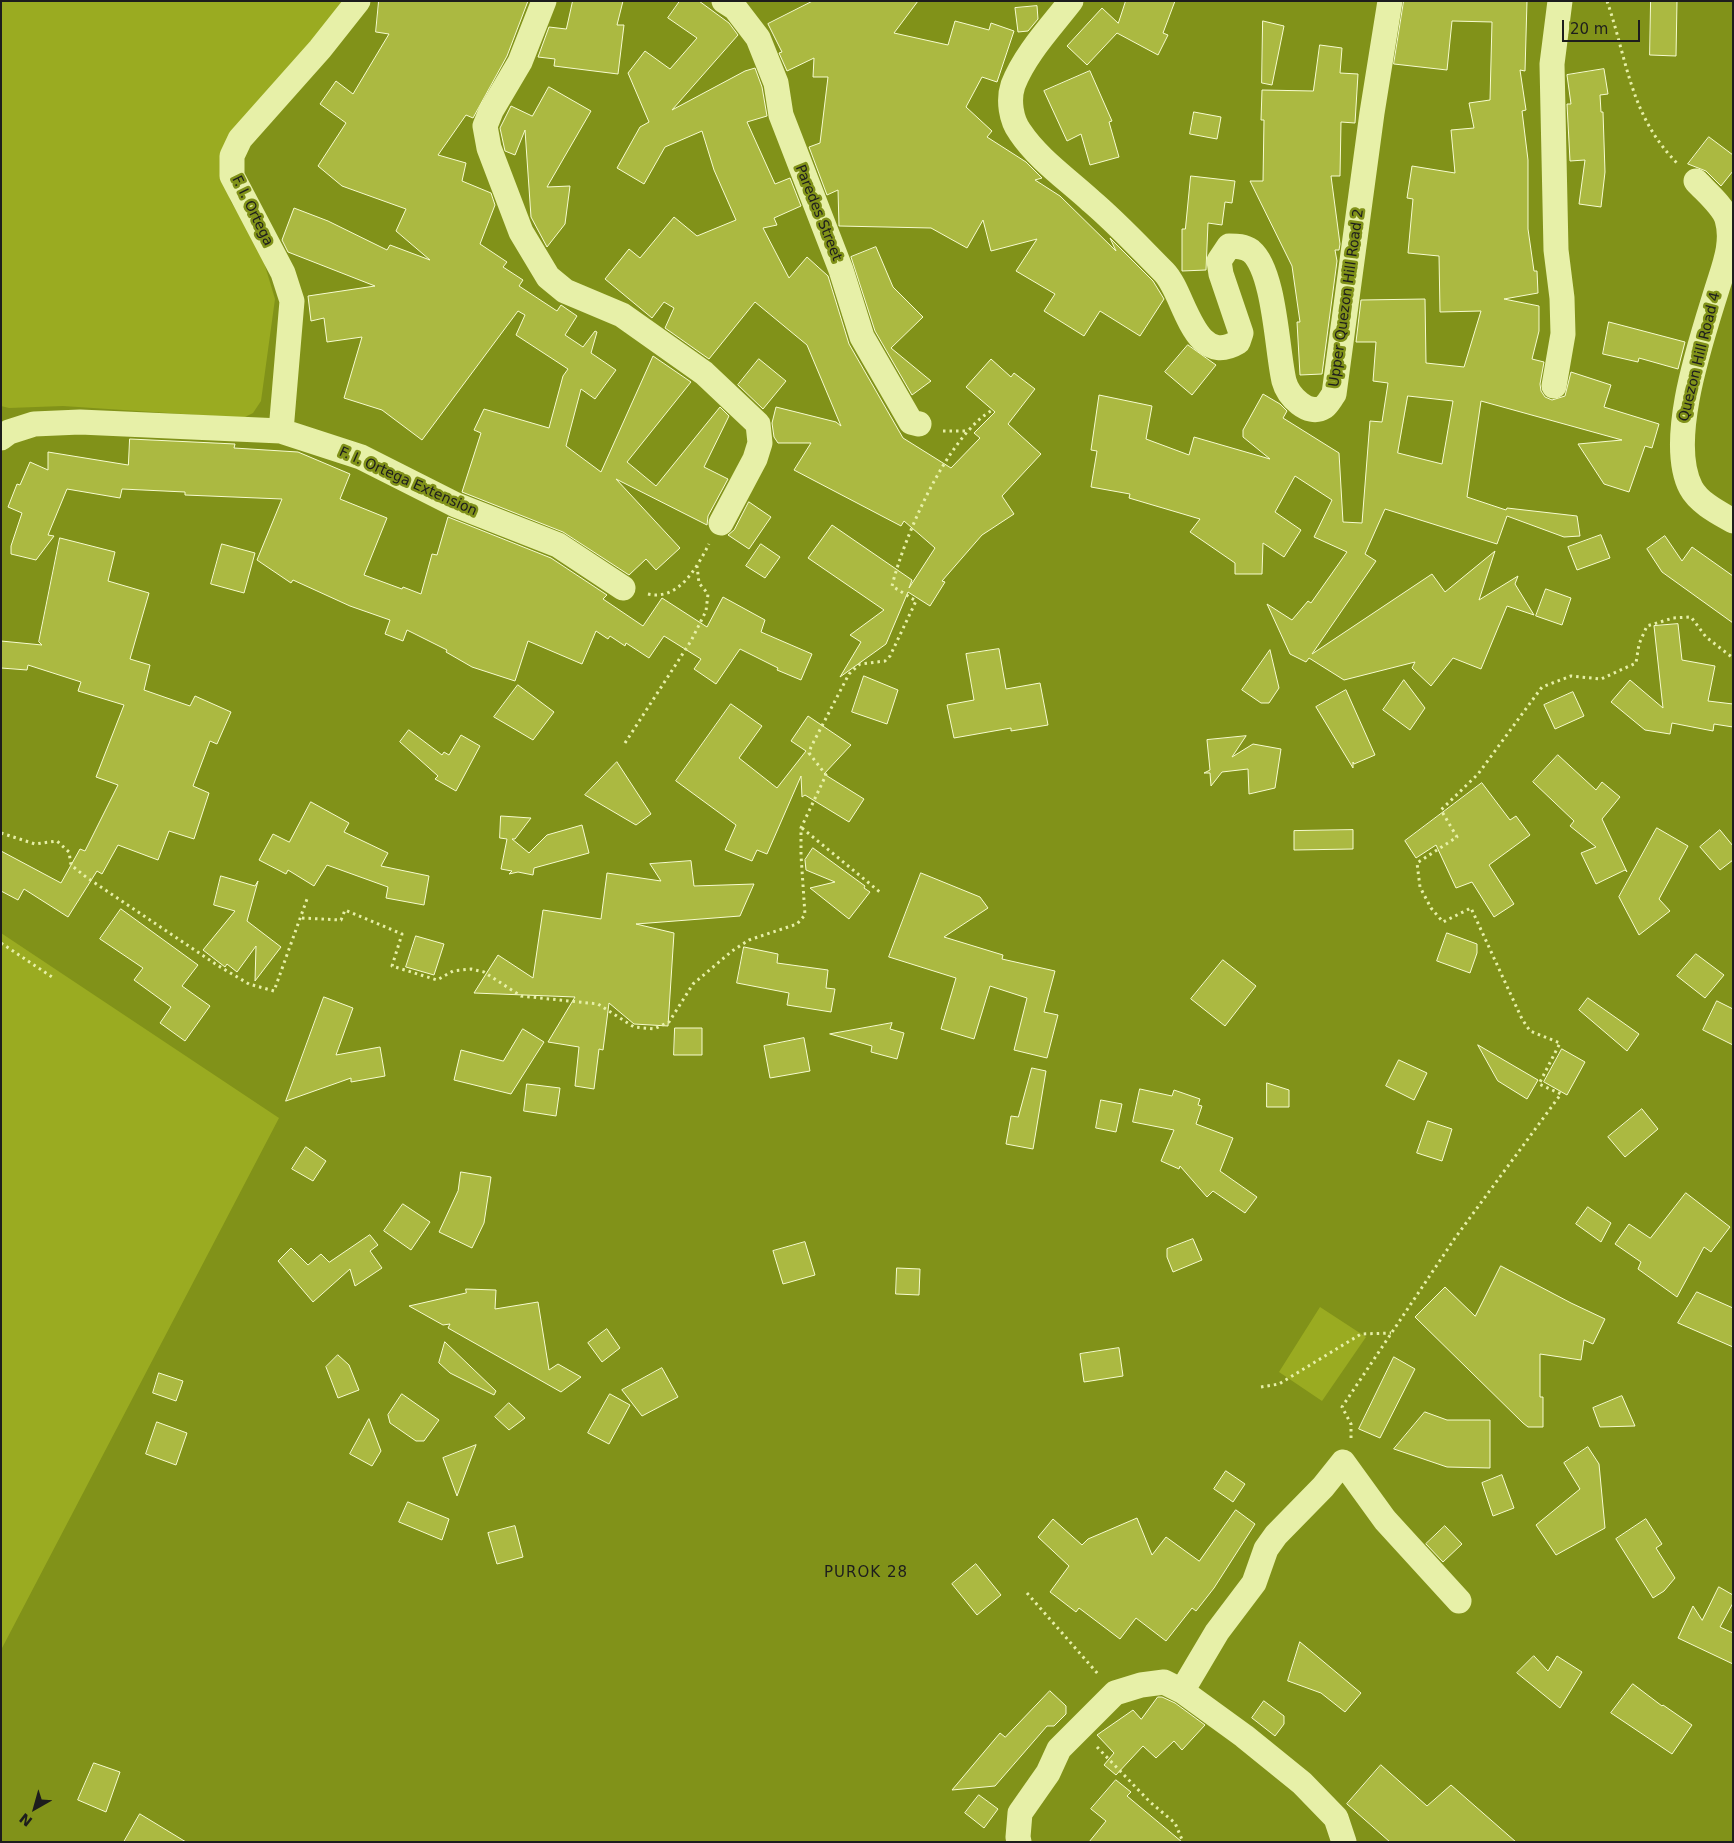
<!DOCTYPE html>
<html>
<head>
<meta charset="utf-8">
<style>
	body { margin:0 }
	#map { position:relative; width:1734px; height:1843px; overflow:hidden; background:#819219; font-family:"DejaVu Sans",sans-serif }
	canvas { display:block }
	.frame { position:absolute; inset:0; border:2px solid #1d1d1d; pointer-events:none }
	.north { position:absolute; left:10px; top:1783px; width:50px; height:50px; -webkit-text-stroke:4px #819219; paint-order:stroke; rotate:218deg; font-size:14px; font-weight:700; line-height:20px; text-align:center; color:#1d1d1d }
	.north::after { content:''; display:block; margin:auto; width:18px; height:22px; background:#1d1d1d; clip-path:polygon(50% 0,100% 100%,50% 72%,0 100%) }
	.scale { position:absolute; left:1562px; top:20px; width:78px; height:22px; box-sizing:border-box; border:2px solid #1d1d1d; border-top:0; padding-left:6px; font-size:15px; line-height:18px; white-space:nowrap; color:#1d1d1d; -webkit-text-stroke:4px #819219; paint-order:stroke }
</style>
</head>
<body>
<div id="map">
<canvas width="1734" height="1843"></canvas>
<div class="frame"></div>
<div class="north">N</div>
<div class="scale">20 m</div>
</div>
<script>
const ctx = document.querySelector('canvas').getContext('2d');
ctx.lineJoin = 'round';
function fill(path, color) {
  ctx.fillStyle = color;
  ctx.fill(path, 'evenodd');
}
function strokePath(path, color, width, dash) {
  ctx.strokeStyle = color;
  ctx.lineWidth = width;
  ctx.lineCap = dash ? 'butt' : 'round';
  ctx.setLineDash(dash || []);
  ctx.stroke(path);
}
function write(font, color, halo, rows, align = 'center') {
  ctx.font = font + ' "DejaVu Sans",sans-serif';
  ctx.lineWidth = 5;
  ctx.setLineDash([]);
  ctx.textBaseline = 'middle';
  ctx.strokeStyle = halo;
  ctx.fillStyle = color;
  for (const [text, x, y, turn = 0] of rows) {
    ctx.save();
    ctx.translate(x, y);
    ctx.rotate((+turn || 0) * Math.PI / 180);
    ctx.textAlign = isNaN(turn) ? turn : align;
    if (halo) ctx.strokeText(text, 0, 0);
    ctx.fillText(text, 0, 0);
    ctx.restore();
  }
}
fill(new Path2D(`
	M1,1H342L224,182L231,202L260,249L275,299L261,401L253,413L243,418L63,406L9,408L1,406Z
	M1,933L279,1118L1,1650Z
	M1320,1307L1366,1337L1322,1401L1279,1372Z`), '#9aab21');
const building = new Path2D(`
	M379,1H528L507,56L473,118L466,115L438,155L466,163L462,181L491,193L495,205L480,244L507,262L503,267L523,280L519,286L557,311L561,305L577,316L565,335L583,347L595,331L597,332L591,353L616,370L595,399L581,389L566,446L601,472L653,356L691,382L627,462L656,486L720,407L729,416L704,467L728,479L708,516L707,525L616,479L680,548L656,570L646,559L629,575L563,532L462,492L481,433L474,430L484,409L549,428L563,376L568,369L516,335L525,315L518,311L422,440L382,410L344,398L362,337L327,342L324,318L311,321L308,296L375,286L288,252L282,240L294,208L328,221L387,250L390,245L430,260L396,231L406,209L342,186L318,166L346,123L320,104L336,81L353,94L389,34L376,32Z
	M573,1H623L617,25H624L618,74L554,66L555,59L538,57L549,27L566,29Z
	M680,1H699L729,23L738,35L672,110L745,71L755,68L762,87L767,116L747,122L775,184L790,178L801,206L774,218L777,225L763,228L789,278L807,257L828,276L849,344L903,438L951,468L980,438L974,433L995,412L966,387L991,359L1011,377L1014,373L1035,389L1008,424L1041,454L1002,496L1014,514L982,535L942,581L945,582L930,606L908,592L886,644L840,677L861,642L850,635L884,610L808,558L832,525L912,580L909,588L935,548L904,521L901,526L794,470L811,443H778L774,437L772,423L776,407L836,422L841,426L807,345L755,302L709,359L665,328L674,308L664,302L652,318L605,279L629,249L640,258L674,217L697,236L736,220L714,170L702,131L665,147L644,184L617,168L640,127L649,122L628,73L645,51L670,69L697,38L668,18Z
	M813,1H918L894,33L948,45L955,21L989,30L991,23L1014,31L997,82L982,77L966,107L992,131L987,137L1026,162L1042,178L1035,180L1060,196L1116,251L1110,238L1153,281L1164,299L1140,336L1100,311L1084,336L1044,311L1055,294L1016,271L1037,239L991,251L983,220L967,248L931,228L839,226L838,190L827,195L809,147L820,143L828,77H813L814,58L787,71L779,53L782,52L768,24Z
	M1126,1H1175L1163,33L1168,35L1158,55L1117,33L1087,65L1067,46L1102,8L1118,23Z
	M1404,1H1527L1525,71L1520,70L1526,110L1522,111L1528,160V229L1534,271H1537L1538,293L1504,299L1539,306V331L1532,359L1544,362L1540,384L1541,391L1545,397L1552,400L1565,396L1571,372L1611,385L1604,407L1659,424L1652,448L1645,446L1629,492L1604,484L1578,444L1622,440L1481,401L1467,497L1506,510L1507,508L1577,516L1580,536L1564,537L1507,516L1497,544L1385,509L1365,554L1376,561L1312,654L1432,574L1445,592L1495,551L1479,600L1518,576L1515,584L1534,615L1507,606L1481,669L1453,658L1431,686L1412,668L1415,662L1344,680L1309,658L1306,662L1290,654L1267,604L1292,620L1308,601L1311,603L1347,552L1314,537L1332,500L1295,476L1275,512L1301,530L1284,557L1263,543L1262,574H1235V563L1190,532L1200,519L1129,498L1130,494L1091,487L1097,451L1091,450L1099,395L1152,406L1146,439L1189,455L1194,437L1270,459L1243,437V430L1263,394L1280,404L1287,411L1283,418L1339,453L1343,522L1362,523L1370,421L1382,422L1388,383L1373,381L1376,342H1356L1361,300L1425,299L1426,363L1464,367L1481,311L1440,312L1439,256L1408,253L1413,199L1407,198L1412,166L1455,173L1451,130L1474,128L1469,103L1490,100L1492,22L1452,21L1447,70L1394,64ZM1408,396L1453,401L1442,464L1398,453Z
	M1651,1H1677L1676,56L1650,55Z
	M1037,6L1038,19L1028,31L1018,32L1015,8Z
	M1263,21L1284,26L1272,85L1262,83Z
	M1320,45L1342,48L1340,73L1358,74L1355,123L1341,122L1340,176H1331L1340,244L1339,250H1335L1337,261L1322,374L1300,375L1297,322H1300L1292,266L1250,181H1263L1264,120H1261L1262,90L1313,91Z
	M1604,69L1608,94L1600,95L1601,112H1603L1605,172L1601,207L1579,204L1585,160L1570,161L1567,104H1571L1567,75Z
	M1090,71L1112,121L1109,122L1119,157L1090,165L1081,134L1067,141L1044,91Z
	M549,87L591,111L547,187L570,186L565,224L547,247L531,217L525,130L515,155L505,151L500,128L511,106L532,116Z
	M1194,112L1221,117L1217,139L1190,134Z
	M1709,137L1733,155V171L1721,186L1706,171L1688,164Z
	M1191,176L1235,181L1232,203L1225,202L1222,225L1208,223L1206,270L1182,271V229H1185Z
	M876,247L893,287L923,317L891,348L931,381L912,395L875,331L851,257Z
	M1609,322L1685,342L1678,369L1639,358L1638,362L1603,354Z
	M1188,345L1216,365L1192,395L1165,372Z
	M759,359L786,381L763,409L738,385Z
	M130,439L235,444L234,448L298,452L350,474L340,499L387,518L364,575L402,589L403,587L421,594L432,554L437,555L448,517L551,558L607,595L603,599L643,626L662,598L707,627L723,597L765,620L761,632L812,654L801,680L777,670L778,668L740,649L716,684L694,669L701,659L664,636L649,658L626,643L625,646L610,636L608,639L596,631L582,664L528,641L515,681L472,667L446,652L447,650L407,630L403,641L385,634L390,620L350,606L293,580L291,583L257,560L282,499L185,495V492L122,489L120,498L67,489L48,535L54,536L36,560L11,554V546L22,513L8,507L17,484L20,485L30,462L48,470V452L128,465Z
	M749,502L771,517L749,549L728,535L734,530Z
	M1601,535L1610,558L1577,570L1568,547Z
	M1665,536L1682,561L1692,547L1733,576V623L1662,572L1647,549Z
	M60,538L115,552L108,581L149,593L130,659L150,665L144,690L190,706L195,696L231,712L217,744L210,741L193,786L209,793L194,839L169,831L158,860L118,845L102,874L97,871L68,917L24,889L18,900L1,891V851L61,883L80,849L85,851L118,785L96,777L124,705L78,691L81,682L28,665L27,670L1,668V641L42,645L39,642Z
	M222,544L255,553L244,593L211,584Z
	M761,544L780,557L765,578L746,566Z
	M1546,589L1571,598L1562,625L1536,616Z
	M1678,624L1682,660L1715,666L1708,701L1733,704V727L1714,724L1713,731L1672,723L1670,734L1645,730L1611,702L1630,680L1663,708L1654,626Z
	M999,649L1006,689L1040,683L1048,725L1011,731V728L954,738L947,705L974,700L966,654Z
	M1270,650L1279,688L1269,703H1261L1242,690Z
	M864,676L898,690L887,724L852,712Z
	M1404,680L1425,708L1410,730L1383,710Z
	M518,685L554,712L533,740L494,717Z
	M1346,690L1375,755L1354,764L1353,762V768L1316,707Z
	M1573,692L1584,716L1555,729L1544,705Z
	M731,704L762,726L739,758L777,788L806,751L791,741L808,716L851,745L824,774L864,799L849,822L805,795L802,797L801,776L767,854L757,850L752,861L725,850L736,825L676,781Z
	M409,730L442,755L444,752L449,755L461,735L480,746L456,791L435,779L438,776L400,742Z
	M1246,736L1232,757L1253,744L1281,749L1275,788L1249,794L1248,769L1222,772L1211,786L1210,773H1204L1210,770L1207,740Z
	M1558,755L1596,790L1602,782L1620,797L1602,819L1627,872L1625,870L1596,884L1581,853L1596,847L1570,826L1574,821L1533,782Z
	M617,762L651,814L636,825L585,795Z
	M1482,783L1510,820L1516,816L1530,835L1489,865L1514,904L1494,917L1472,882L1456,888L1436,845L1416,858L1405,841Z
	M311,802L349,823L344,832L388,853L381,866L429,876L424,905L386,898L388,887L327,865L314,886L288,870L286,874L259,860L273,834L289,842Z
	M501,816L531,818L515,839H512L529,853L547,835L582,825L589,853L534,868L533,875L518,872L509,874L512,871L501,869L507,839L500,838Z
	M1657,828L1688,846L1659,899L1670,911L1639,935L1619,897Z
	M1353,830V849L1294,850V831Z
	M1720,830L1733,846V860L1720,870L1700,847Z
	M813,848L865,886L864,888L870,892L849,919L810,888L835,882L806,870L805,860Z
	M691,861L694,886L754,884L740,916L636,924L674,933L668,1026L634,1024L609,1003L603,1050L599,1049L594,1089L575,1086L579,1047L548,1042L575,997L474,993L498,955L533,978L543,910L601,919L607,873L661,881L650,864Z
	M921,873L980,897L988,908L944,937L1003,955L1002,959L1055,971L1044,1012L1058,1015L1047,1058L1014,1050L1027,998L990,986L974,1039L941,1029L956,978L889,957Z
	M221,876L255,886L258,881L247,921L281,947L255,981L256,946L237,972L227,964L225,967L203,950L235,911L214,905Z
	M121,909L198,965L182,986L210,1006L185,1041L160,1023L171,1007L134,980L143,968L100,939Z
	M1447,933L1477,944V953L1470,973L1437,961Z
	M416,936L444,944L434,975L406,967Z
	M744,947L778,954L777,963L828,970L826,988L835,989L831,1012L787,1005L789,993L737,983Z
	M1696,954L1724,975L1705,998L1677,976Z
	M1223,960L1256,986L1225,1026L1191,999Z
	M324,997L353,1008L336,1055L380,1047L385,1076L351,1082V1078L286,1101Z
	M1588,998L1639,1034L1627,1051L1579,1010Z
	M1717,1001L1733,1009V1045L1703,1030Z
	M892,1023L890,1029L904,1033L897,1059L871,1052L872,1046L830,1034Z
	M675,1028H702V1055H674Z
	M523,1029L544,1042L511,1094L454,1080L461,1050L503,1061Z
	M804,1038L810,1071L770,1078L764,1046Z
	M1478,1045L1538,1080L1527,1099L1498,1081Z
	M1562,1049L1585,1062L1567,1095L1544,1082Z
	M1399,1060L1427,1073L1414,1100L1386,1086Z
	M1032,1068L1046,1071L1033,1149L1006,1144L1011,1116L1018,1117Z
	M1267,1083L1289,1090V1107H1267Z
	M527,1084L560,1088L556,1116L524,1111Z
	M1140,1089L1172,1096L1174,1090L1200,1099L1198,1105L1202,1106L1196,1124L1233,1138L1220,1171L1257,1197L1245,1213L1213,1191L1207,1197L1180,1166L1179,1169L1161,1161L1174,1130L1133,1122Z
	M1101,1100L1122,1104L1116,1132L1096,1128Z
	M1642,1109L1658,1129L1625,1157L1608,1137Z
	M1428,1121L1452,1129L1442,1161L1417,1153Z
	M306,1147L326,1161L313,1181L292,1169Z
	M461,1172L491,1177L484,1223L472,1248L439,1232L458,1191Z
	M1686,1193L1730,1227L1711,1252L1704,1247L1677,1297L1638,1269L1641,1262L1615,1244L1629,1224L1650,1238Z
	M403,1204L430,1222L411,1250L384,1231Z
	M1588,1207L1611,1223L1601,1242L1576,1224Z
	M370,1235L378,1245L370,1251L382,1268L355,1286L350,1269L313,1302L278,1261L291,1248L308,1265L321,1254L329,1262Z
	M1193,1239L1202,1260L1173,1272L1167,1257V1249Z
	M805,1242L815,1275L783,1284L773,1251Z
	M1501,1266L1571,1303L1605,1319L1593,1344L1584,1340L1581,1360L1540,1354V1397H1543V1427H1528L1523,1423L1415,1317L1445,1287L1475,1316Z
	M897,1268L920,1269L919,1295L896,1294Z
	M466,1289L496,1290L495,1309L538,1302L549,1370L558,1364L581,1377L561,1392L448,1328L450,1324L443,1325L409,1306L466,1293Z
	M1697,1292L1733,1308V1347L1678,1323Z
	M607,1329L620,1348L602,1362L588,1343Z
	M445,1342L496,1391L494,1395L450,1373L439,1363Z
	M1119,1348L1123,1376L1084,1382L1080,1354Z
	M338,1355L349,1365L359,1390L338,1398L326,1367Z
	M1394,1357L1415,1369L1380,1438L1359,1429Z
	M662,1368L678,1397L642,1416L622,1390Z
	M159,1373L183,1381L176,1401L153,1393Z
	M402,1394L439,1420L424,1441H416L390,1423L388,1415Z
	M610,1394L630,1405L609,1444L588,1433Z
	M1622,1396L1635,1426L1600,1427L1593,1408Z
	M509,1403L525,1418L509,1430L495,1417Z
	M1425,1412L1447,1420H1490V1468L1447,1467L1394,1449Z
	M369,1419L381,1451L372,1466L350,1454Z
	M157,1422L187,1433L176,1465L146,1454Z
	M476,1445L457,1496L443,1458Z
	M1588,1447L1599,1464L1605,1528L1556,1555L1536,1525L1580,1489L1564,1463Z
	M1226,1471L1245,1484L1233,1502L1214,1489Z
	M1502,1475L1514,1508L1493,1516L1482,1483Z
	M408,1502L449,1519L442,1540L399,1522Z
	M1236,1510L1255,1524L1214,1588L1196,1611L1192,1608L1166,1641L1136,1618L1120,1639L1079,1608L1076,1612L1050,1592L1069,1566L1038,1537L1053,1519L1082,1545L1088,1539L1137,1518L1152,1555L1166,1537L1199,1561Z
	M1646,1519L1662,1544L1656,1548L1675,1578L1664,1591L1653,1598L1616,1539Z
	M515,1526L523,1557L497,1564L488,1533Z
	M1445,1526L1462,1544L1443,1562L1426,1544Z
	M976,1564L1001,1595L977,1615L952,1584Z
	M1719,1587L1733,1595V1603L1720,1627L1733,1633V1664L1678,1638L1693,1606L1702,1620Z
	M1300,1642L1361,1693L1345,1712L1321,1693L1288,1681Z
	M1534,1656L1548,1671L1557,1656L1582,1672L1560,1708L1517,1673Z
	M1633,1684L1662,1706L1663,1705L1692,1725L1672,1754L1611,1713Z
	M1050,1691L1066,1706V1714L1054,1726H1047L995,1786L952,1790L1000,1733L1005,1737Z
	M1158,1697H1162L1175,1703L1205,1725L1182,1750L1174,1741L1156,1758L1143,1746L1116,1775L1104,1765L1114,1753L1097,1735L1133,1710L1141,1719Z
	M1264,1701L1284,1716V1724L1275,1736L1252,1718Z
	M94,1763L120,1772L106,1812L78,1800Z
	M1381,1765L1427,1806L1451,1785L1516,1842H1390L1347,1804Z
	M1116,1780L1131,1792L1127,1796L1182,1842H1089L1106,1821L1091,1809Z
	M979,1795L998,1809L984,1828L965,1813Z
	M140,1814L186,1842H124Z`);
fill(building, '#abb941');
strokePath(building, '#f6fbcf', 1);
strokePath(new Path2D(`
	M1607,1C1628,62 1630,117 1679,165
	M943,431H967
	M648,594C679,601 697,567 709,544
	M625,743L691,641L706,611L708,594L699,583L697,566
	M802,828L881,893
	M1,833L35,844L57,841L69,852L71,865L86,877L217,965L249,984L274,991L307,899
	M302,918L341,920L345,910L402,934L392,966L437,980L453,971L471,969L484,972L521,996L598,1004L634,1027L654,1029L669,1022L693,984L732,951L749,940L797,924L805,915L801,855V828L826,775L809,753L811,747L849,674L860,664L885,661L890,656L916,601L892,586C904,537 948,434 994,409
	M1,943L52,977
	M1261,1387L1279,1384L1361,1334L1391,1333
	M1351,1438V1424L1342,1407L1455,1238L1561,1094L1539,1084L1560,1043L1530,1031L1522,1019L1471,908L1443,922L1431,908L1420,887L1417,863L1457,837L1441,810L1478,774L1542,687L1571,676L1601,679L1636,663L1639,644L1647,626L1673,618L1691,617L1706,637L1733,658
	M1027,1593L1098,1674
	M1097,1747L1150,1802L1175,1823L1183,1842`), '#e7f0a8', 3, [2.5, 4]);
strokePath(new Path2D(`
	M544,1L520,62L491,111L485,126L489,148L521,232L548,277L565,291L622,315L704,373L758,424L760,443L755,459L721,523
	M724,1L735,8L758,38L776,83L781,115L841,270L862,337L911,422L919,424
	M1071,1C1051,27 1025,54 1013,85C1008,100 1011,120 1020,132C1038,159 1067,179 1091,201C1117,223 1140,248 1164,272C1185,293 1193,369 1238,342L1241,333L1221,274L1219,261L1229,246C1237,246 1244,246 1251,251C1275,271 1277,352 1284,381C1288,396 1308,417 1324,407C1328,404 1331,398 1334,394L1372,113L1390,1
	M1696,181C1706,192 1723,206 1727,219C1734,243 1724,266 1717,289C1702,338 1666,441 1691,488C1699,503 1719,513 1733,521
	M1554,386L1563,334L1562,298L1556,250L1552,64L1560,1
	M281,431L292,301L283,273L232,176V156L240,139L320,49L358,1
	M1,438L9,432L34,424L80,422L281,431L361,457L456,505L558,545L623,588
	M1182,1691L1217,1632L1254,1583L1266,1549L1276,1535L1323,1487L1343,1462L1385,1520L1459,1601
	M1019,1842L1018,1837L1020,1813L1048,1773L1059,1749L1115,1693L1141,1685L1164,1682L1182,1691L1244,1736L1302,1783L1336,1818L1344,1842`), '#e7f0a8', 25);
write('14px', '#1d1d1d', '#819219', [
	["F. I. Ortega",252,211,64],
	["Paredes Street",818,213,68],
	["Upper Quezon Hill Road 2",1347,298,-82],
	["Quezon Hill Road 4",1700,357,-76],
	["F. I. Ortega Extension",408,482,24]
]);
ctx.letterSpacing = '1px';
write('15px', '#1d1d1d', '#819219', [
	["PUROK 28",866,1573]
]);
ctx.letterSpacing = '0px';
</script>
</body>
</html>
